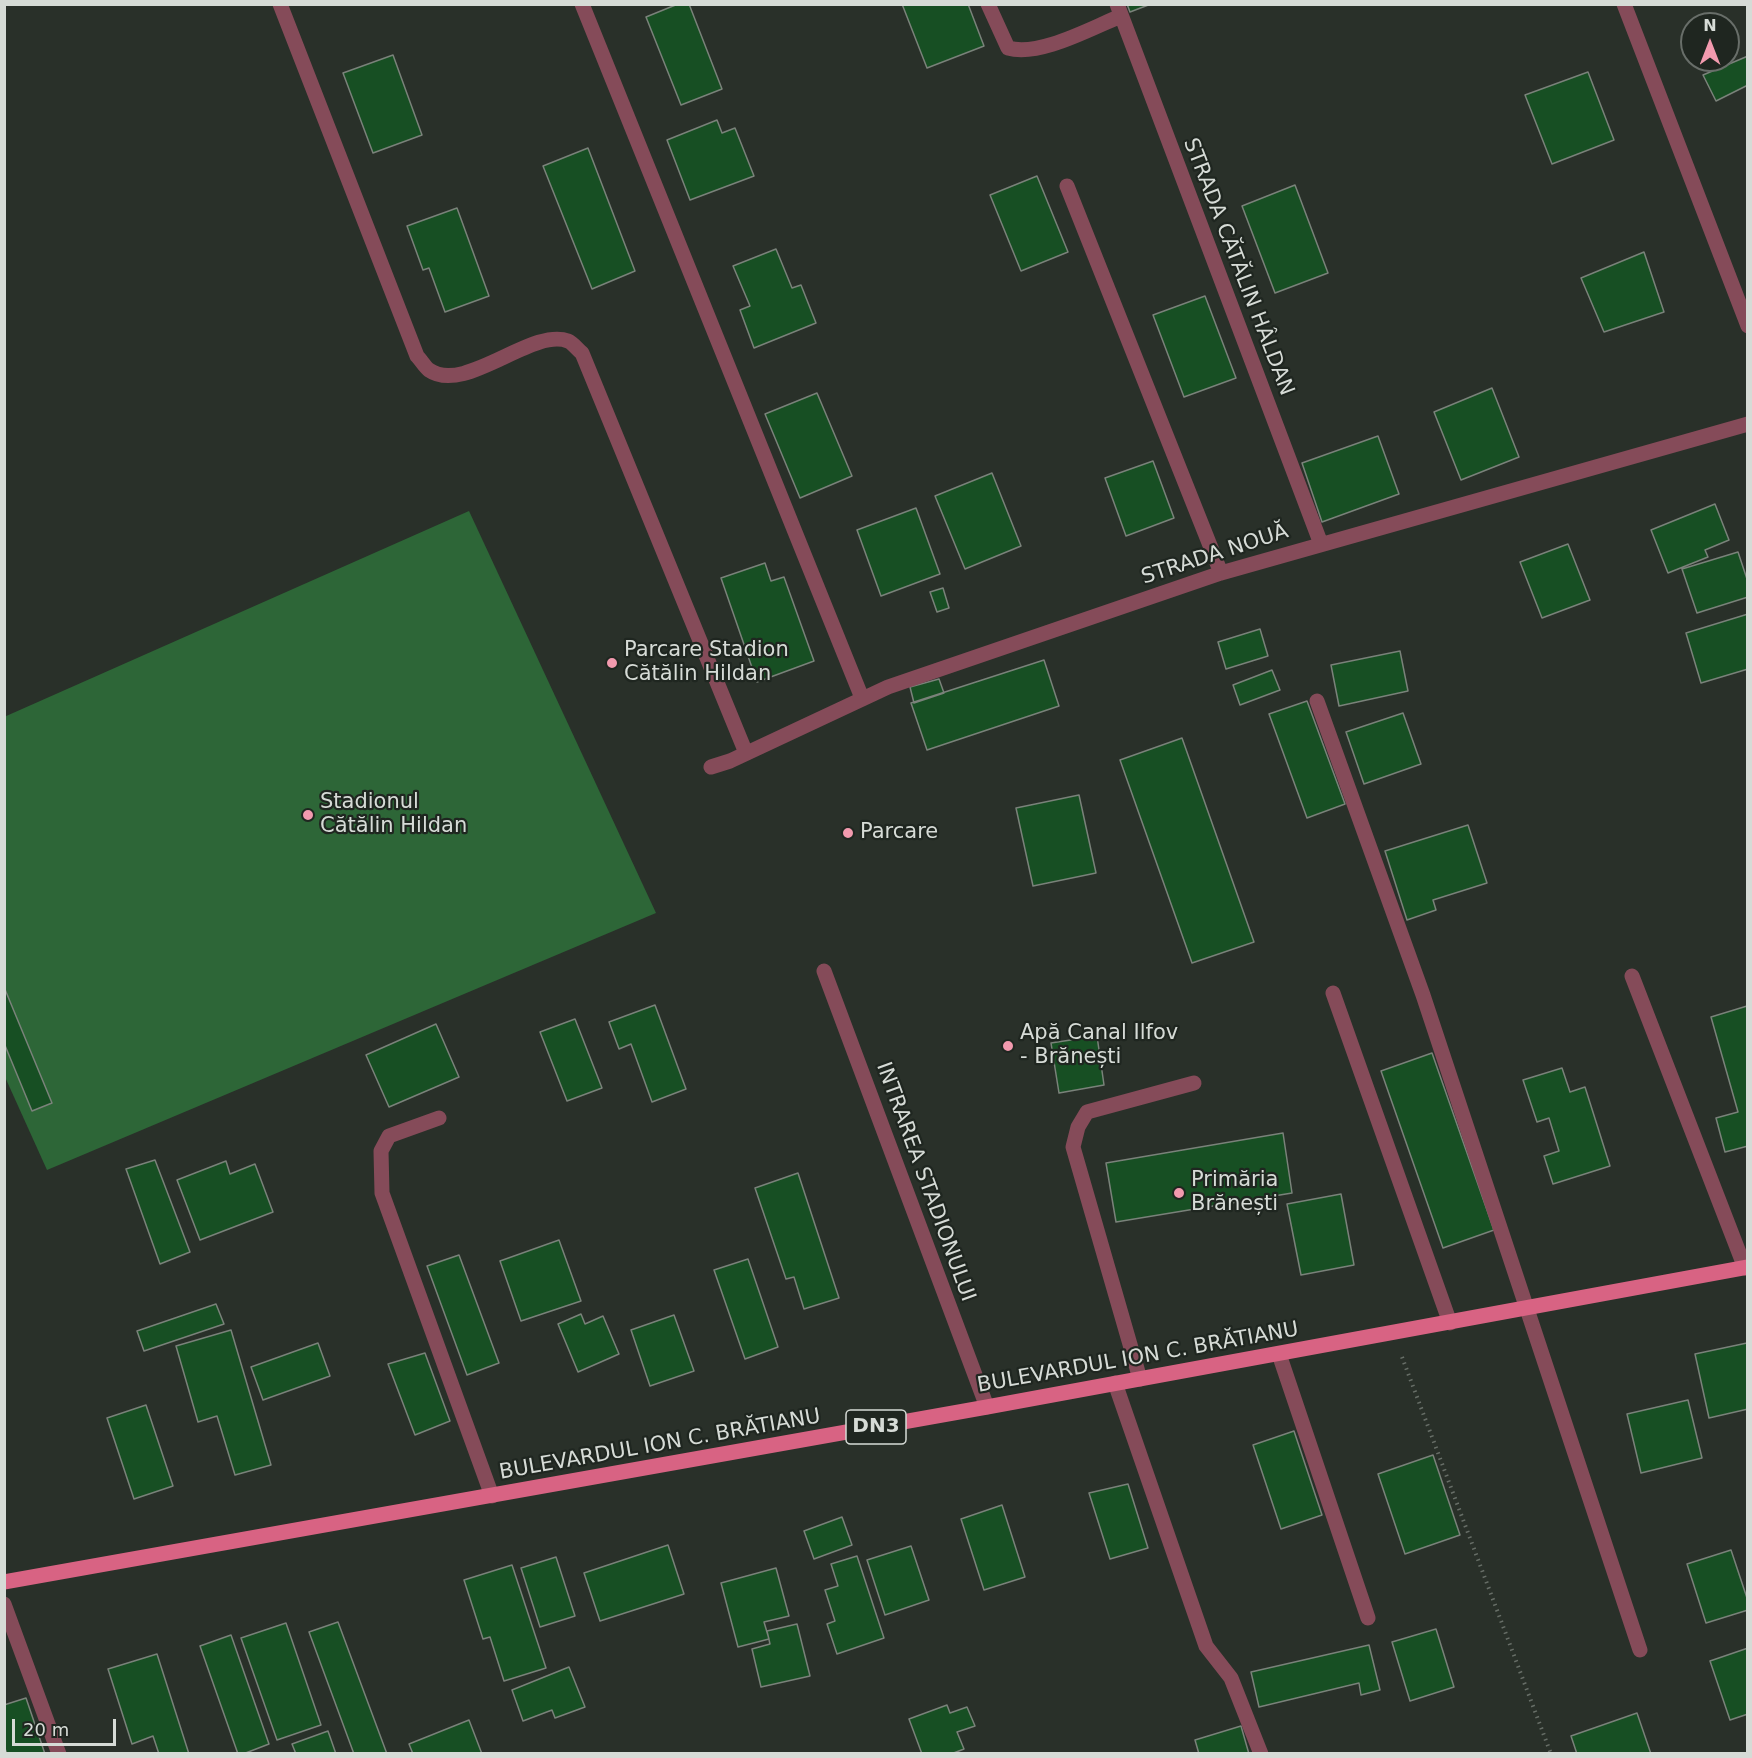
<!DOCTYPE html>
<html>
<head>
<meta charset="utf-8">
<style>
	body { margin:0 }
	#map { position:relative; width:1752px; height:1758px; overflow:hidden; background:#293029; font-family:"DejaVu Sans",sans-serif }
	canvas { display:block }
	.frame { position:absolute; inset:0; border:6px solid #d6dbd6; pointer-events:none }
	.north { position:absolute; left:1680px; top:12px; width:60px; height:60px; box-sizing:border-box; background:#1f2620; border:2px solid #686e69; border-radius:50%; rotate:0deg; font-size:16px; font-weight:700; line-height:24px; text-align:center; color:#d6dbd6 }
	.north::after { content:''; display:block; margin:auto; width:21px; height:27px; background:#f29aae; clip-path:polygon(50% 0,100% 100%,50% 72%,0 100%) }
	.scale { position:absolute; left:12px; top:1719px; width:104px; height:27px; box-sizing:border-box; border:3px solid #d6dbd6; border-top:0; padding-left:8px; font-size:18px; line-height:21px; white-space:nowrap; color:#d6dbd6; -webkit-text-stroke:4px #1f2620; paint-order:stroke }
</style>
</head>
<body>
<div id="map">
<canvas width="1752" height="1758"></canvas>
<div class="frame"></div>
<div class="north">N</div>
<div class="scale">20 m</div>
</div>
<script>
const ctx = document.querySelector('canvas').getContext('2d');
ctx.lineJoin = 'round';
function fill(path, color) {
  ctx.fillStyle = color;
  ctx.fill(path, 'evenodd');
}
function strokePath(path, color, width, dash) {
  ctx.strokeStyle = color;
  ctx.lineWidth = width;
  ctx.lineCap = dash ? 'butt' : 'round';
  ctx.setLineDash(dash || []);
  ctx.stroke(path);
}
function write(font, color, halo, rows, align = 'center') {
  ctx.font = font + ' "DejaVu Sans",sans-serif';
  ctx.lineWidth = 4.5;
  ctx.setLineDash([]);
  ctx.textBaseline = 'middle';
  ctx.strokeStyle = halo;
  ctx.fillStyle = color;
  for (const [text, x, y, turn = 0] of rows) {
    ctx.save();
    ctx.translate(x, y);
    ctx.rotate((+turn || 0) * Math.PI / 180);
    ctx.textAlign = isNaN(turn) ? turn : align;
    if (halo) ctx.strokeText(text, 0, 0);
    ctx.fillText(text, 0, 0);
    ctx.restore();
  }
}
fill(new Path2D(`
	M469,511L656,913L47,1170L5,1077L4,717Z`), '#2d6637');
const building = new Path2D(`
	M678,4H689L722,89L681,105L646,17Z
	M902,4H968L984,46L927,68Z
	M1127,4H1151L1130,12Z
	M393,55L422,135L373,153L343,73Z
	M1748,56V85L1716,101L1703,75Z
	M1588,72L1614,140L1552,164L1525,95Z
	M717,120L722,133L735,128L754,176L690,200L667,140Z
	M588,148L635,271L592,289L543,166Z
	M1037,176L1068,252L1021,271L990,195Z
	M1295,185L1328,273L1275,293L1242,206Z
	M457,208L489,296L445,312L429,268L423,270L407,226Z
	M776,249L792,288L801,285L816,323L754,348L740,310L750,306L733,266Z
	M1644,252L1664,312L1604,332L1581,278Z
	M1205,296L1236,378L1184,397L1153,315Z
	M1492,388L1519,457L1461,480L1434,412Z
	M817,393L852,476L800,498L765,414Z
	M1378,436L1399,494L1322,522L1302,463Z
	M1153,461L1174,518L1126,536L1105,478Z
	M992,473L1021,546L965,569L935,496Z
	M1715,504L1729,540L1705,550L1708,557L1668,573L1651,530Z
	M916,508L940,574L881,596L857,530Z
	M1568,544L1590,600L1542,618L1520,562Z
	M1738,552L1748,582V597L1697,613L1682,569Z
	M765,563L771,581L784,577L814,661L757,682L721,578Z
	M943,588L949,608L937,612L930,592Z
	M1748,614V669L1701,683L1686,633Z
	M1260,629L1268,656L1226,669L1218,642Z
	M1400,651L1408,691L1339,706L1331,665Z
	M1044,660L1059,706L927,750L911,703Z
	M1272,670L1280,690L1240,705L1233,685Z
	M939,679L944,693L914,703L910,687Z
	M1307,701L1345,804L1307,818L1269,714Z
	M1403,713L1421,764L1364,784L1346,732Z
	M1182,738L1254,942L1192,963L1120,760Z
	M1079,795L1096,873L1033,886L1016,808Z
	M1468,825L1487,883L1433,900L1436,910L1407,920L1385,851Z
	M4,987L52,1103L32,1111L4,1043Z
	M655,1005L686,1089L652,1102L631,1044L619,1049L609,1022Z
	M1747,1006L1748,1146L1725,1152L1716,1118L1738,1112L1711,1017Z
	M575,1019L602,1088L567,1101L540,1032Z
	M436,1024L459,1077L389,1107L366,1055Z
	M1097,1036L1104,1085L1059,1093L1051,1043Z
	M1432,1053L1494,1230L1443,1248L1381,1071Z
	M1562,1068L1570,1092L1585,1087L1610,1166L1553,1184L1544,1156L1559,1151L1549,1118L1537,1122L1523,1080Z
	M1283,1133L1292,1193L1116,1222L1106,1163Z
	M155,1160L190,1252L160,1264L126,1169Z
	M226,1161L230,1174L255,1164L273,1212L200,1240L177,1180Z
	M798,1173L839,1298L804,1309L794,1277L786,1279L755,1188Z
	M1341,1194L1354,1265L1301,1275L1287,1204Z
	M559,1240L581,1301L521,1321L500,1261Z
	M459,1255L499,1363L467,1375L427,1266Z
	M748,1259L778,1347L745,1359L714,1270Z
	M216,1304L224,1324L144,1351L137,1331Z
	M581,1314L585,1324L603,1316L619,1354L578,1372L558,1324Z
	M674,1315L694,1371L650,1386L631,1330Z
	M231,1330L271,1465L235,1475L217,1416L198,1422L176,1346Z
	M318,1343L330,1376L263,1400L251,1367Z
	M1747,1343L1748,1409L1709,1418L1695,1354Z
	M425,1353L450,1421L415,1435L388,1364Z
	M1688,1400L1702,1458L1641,1473L1627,1414Z
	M146,1405L173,1486L134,1499L107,1418Z
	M1294,1431L1322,1515L1281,1529L1253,1445Z
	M1433,1455L1460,1535L1405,1554L1378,1474Z
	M1128,1484L1148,1548L1110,1559L1089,1493Z
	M1002,1505L1025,1577L984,1590L961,1519Z
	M842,1517L852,1545L814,1559L804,1531Z
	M668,1545L684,1594L600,1621L584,1573Z
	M911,1546L929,1600L885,1615L867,1560Z
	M1731,1550L1748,1601V1610L1706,1623L1687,1564Z
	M857,1556L884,1638L837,1654L827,1624L835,1621L825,1590L838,1586L831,1564Z
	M556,1557L575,1616L540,1627L521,1568Z
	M512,1565L546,1668L504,1681L490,1637L483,1639L464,1580Z
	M776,1568L789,1616L764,1622L769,1639L738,1647L721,1583Z
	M338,1622L387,1754H354L309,1632Z
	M286,1623L321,1725L277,1740L241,1638Z
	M797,1624L810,1676L761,1687L752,1649L770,1644L767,1631Z
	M1436,1629L1454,1687L1410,1701L1392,1642Z
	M231,1635L269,1744L243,1754H238L200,1646Z
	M1369,1645L1380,1690L1361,1695L1359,1683L1259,1707L1251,1672Z
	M1748,1648V1714L1730,1720L1710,1661Z
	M157,1654L189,1754H159L153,1736L132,1744L108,1669Z
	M569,1667L585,1707L555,1718L552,1710L523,1721L512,1690Z
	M26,1698L45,1754H7L4,1746V1705Z
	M947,1705L950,1713L967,1707L975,1726L957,1732L964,1749L951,1754H922L909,1719Z
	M1637,1713L1651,1754H1577L1571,1736Z
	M469,1720L482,1754H413L409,1744Z
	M1241,1726L1249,1754H1199L1195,1740Z
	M328,1731L336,1754H296L292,1744Z`);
fill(building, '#174f23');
strokePath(building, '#7a827a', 1.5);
strokePath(new Path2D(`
	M1402,1357L1551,1754`), '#676e67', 4, [1.5, 4.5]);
strokePath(new Path2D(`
	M1140,1379L1073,1147L1078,1127L1087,1112L1194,1083`), '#854b59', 15);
strokePath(new Path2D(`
	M280,4L417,356C421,360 425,367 429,370C465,395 532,327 568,341C573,343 578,350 582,353L746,753
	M582,4L862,698
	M988,4L1008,48C1040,57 1091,28 1121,16
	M1117,4L1321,544
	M1624,4L1748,326
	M1067,186L1221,573
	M1317,701L1423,995L1640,1650
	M711,767L730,761L888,687L1221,573L1748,424
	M824,971L987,1407
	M1632,976L1745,1268
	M1333,993L1450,1323
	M439,1118L389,1136L381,1151L382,1193L492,1496
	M1279,1354L1368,1618
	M1115,1383L1206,1646L1231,1678L1261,1754
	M4,1604L59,1754`), '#854b59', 15);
strokePath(new Path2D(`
	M4,1582L987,1407L1748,1267`), '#d86383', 15);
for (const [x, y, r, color] of [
	[612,663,6,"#f29aae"],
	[308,815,6,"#f29aae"],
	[848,833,6,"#f29aae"],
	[1008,1046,6,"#f29aae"],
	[1179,1193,6,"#f29aae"]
]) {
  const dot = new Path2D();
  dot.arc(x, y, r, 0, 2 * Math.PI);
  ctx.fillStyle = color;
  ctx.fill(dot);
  strokePath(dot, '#1f2620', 2);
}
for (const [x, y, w] of [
	[876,1427,60]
]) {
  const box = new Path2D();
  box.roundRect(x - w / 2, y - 17, w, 34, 4.5);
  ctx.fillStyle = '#1f2620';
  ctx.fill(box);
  strokePath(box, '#d6dbd6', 1.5);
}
write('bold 20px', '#d6dbd6', null, [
	["DN3",876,1427]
]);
write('21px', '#d6dbd6', '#1f2620', [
	["STRADA CĂTĂLIN HÂLDAN",1238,267,69],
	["STRADA NOUĂ",1215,555,-18],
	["INTRAREA STADIONULUI",925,1182,70],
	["BULEVARDUL ION C. BRĂTIANU",1138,1358,-10],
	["BULEVARDUL ION C. BRĂTIANU",660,1445,-10]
]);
write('21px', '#d6dbd6', '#1f2620', [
	["Parcare Stadion",624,651],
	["Cătălin Hildan",624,675],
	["Stadionul",320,803],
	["Cătălin Hildan",320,827],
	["Parcare",860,833],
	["Apă Canal Ilfov",1020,1034],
	["- Brănești",1020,1058],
	["Primăria",1191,1181],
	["Brănești",1191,1205]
], 'left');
</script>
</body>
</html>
